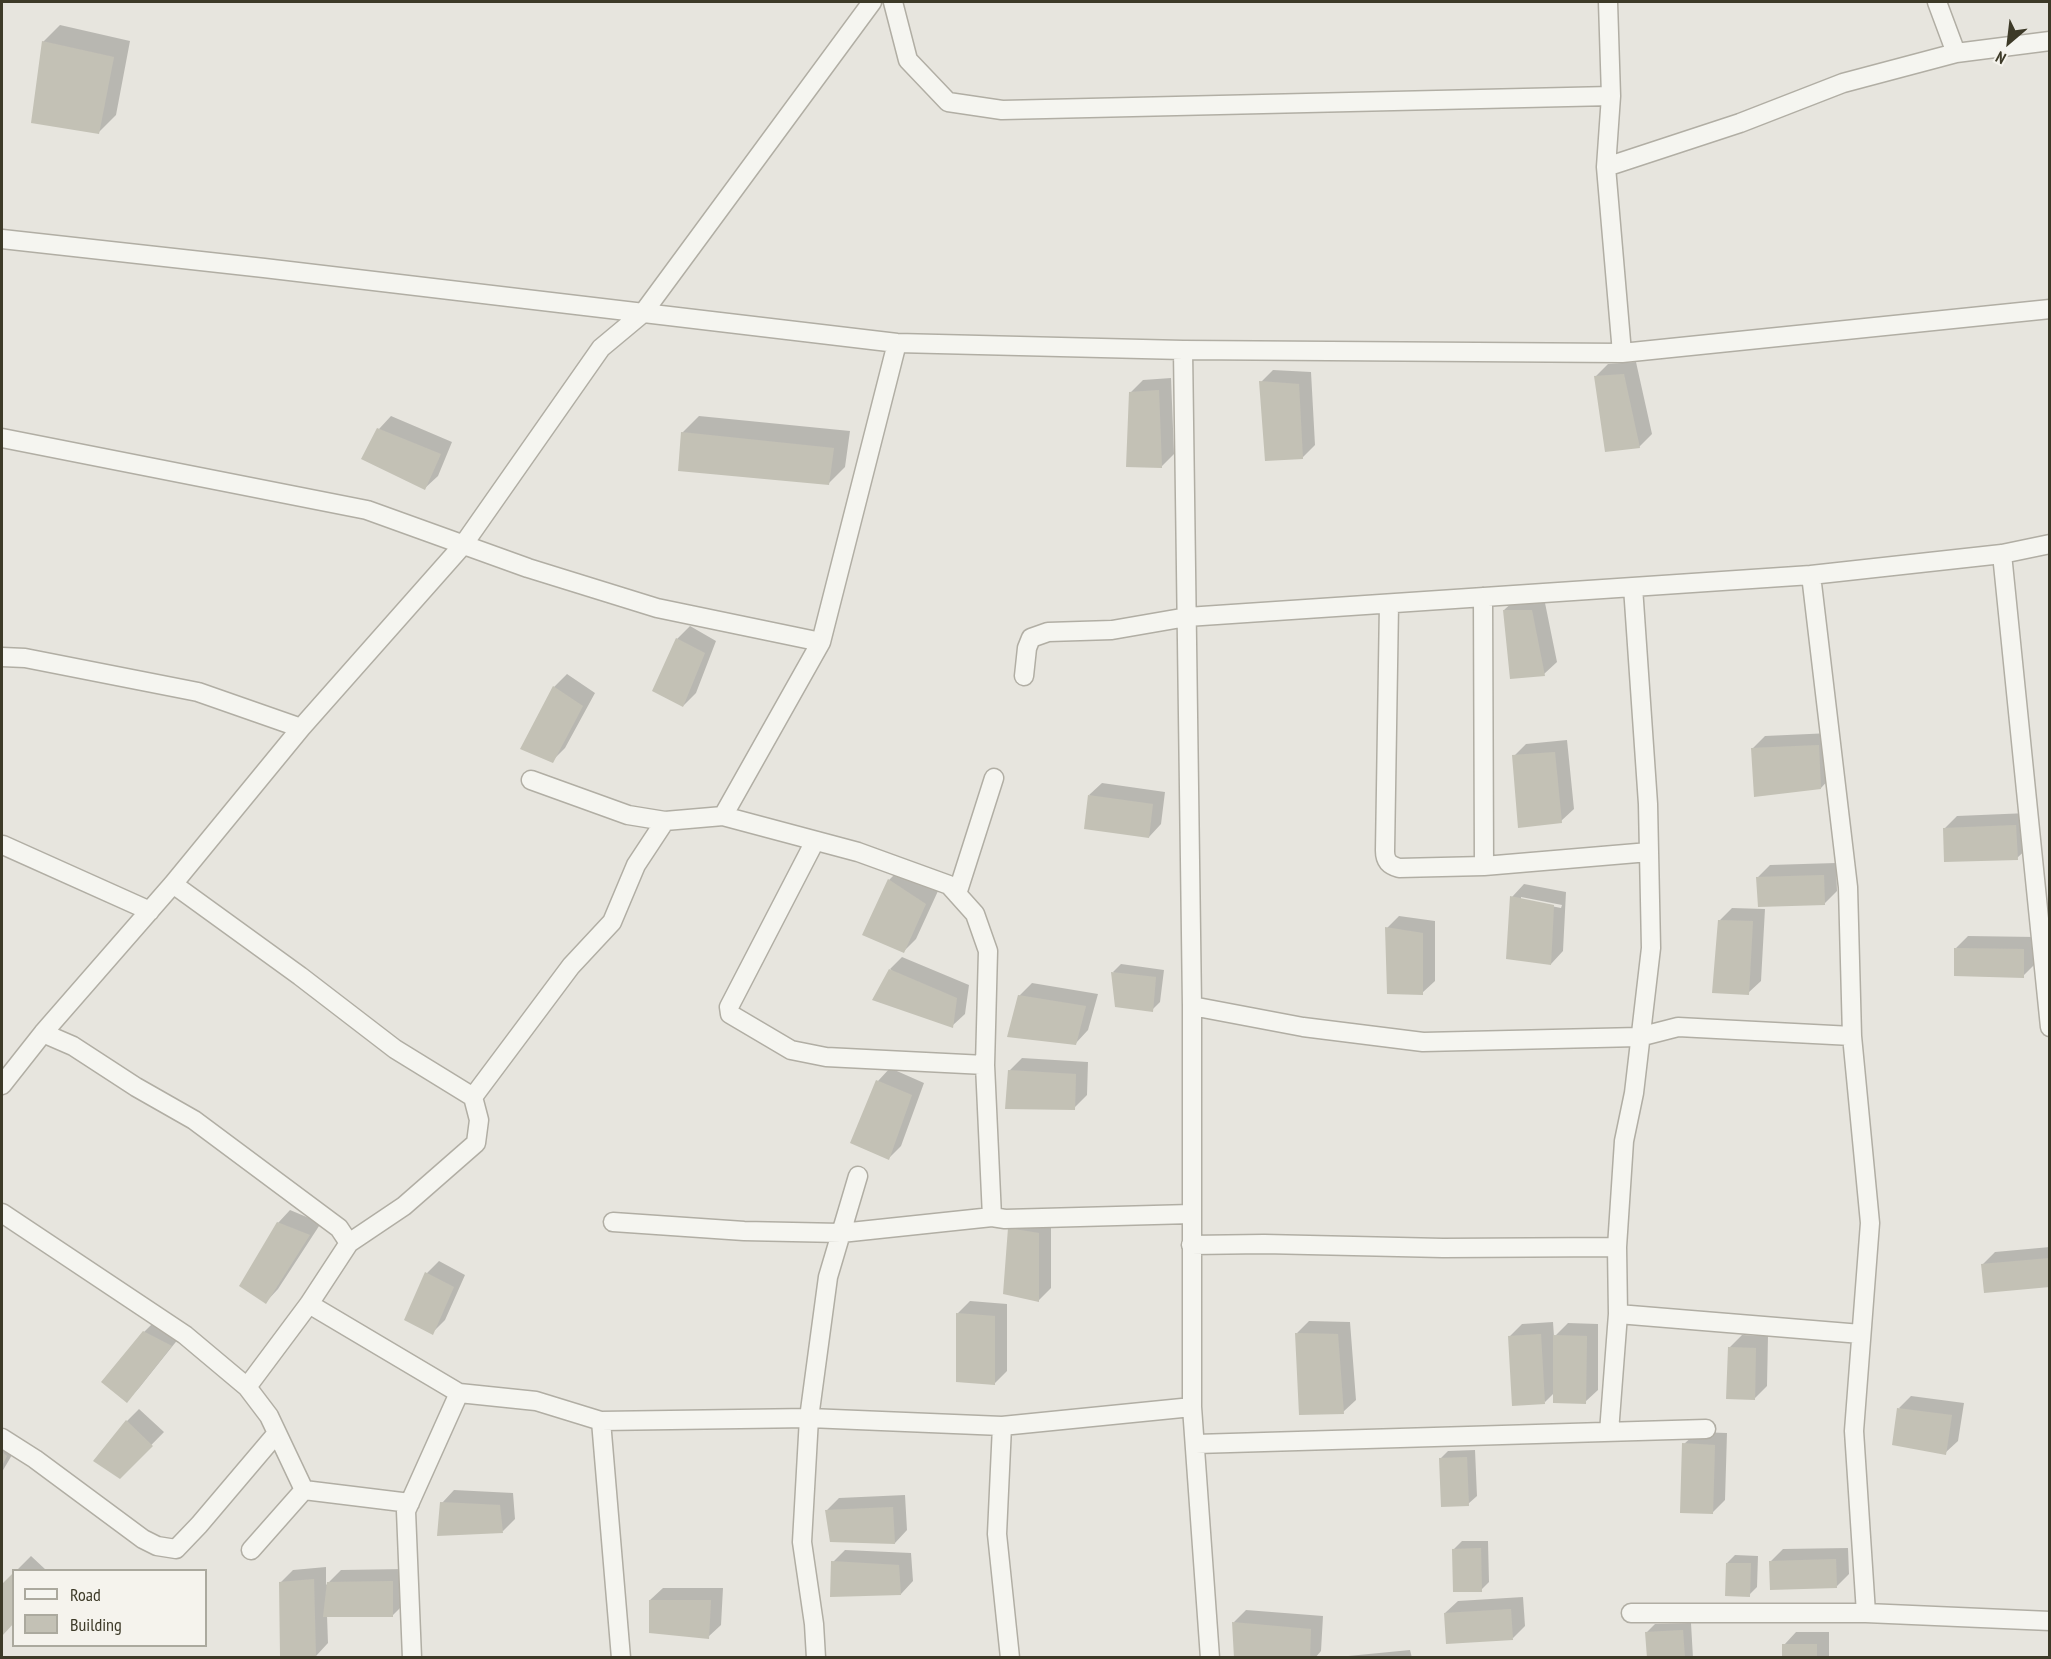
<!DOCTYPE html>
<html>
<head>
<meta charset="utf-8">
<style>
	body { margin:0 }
	#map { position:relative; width:2051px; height:1659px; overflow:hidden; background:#e7e5de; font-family:"PT Sans Narrow",sans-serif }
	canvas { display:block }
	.frame { position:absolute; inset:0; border:3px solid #3d3a28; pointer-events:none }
	.legend { position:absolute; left:12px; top:1569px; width:195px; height:78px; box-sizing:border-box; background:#f5f3ed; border:2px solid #aba99e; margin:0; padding:8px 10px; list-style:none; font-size:18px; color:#3d3a28 }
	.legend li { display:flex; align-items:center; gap:12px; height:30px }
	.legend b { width:30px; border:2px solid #aba99e }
	.north { position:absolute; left:1979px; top:12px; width:60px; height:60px; -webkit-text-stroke:4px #f5f3ed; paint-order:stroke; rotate:208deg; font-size:16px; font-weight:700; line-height:24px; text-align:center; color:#3d3a28 }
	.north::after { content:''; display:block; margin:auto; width:21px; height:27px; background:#3d3a28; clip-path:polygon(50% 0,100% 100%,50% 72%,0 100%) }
</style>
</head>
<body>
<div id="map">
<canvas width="2051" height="1659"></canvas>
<div class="frame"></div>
<ul class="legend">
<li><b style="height:8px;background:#f5f5f0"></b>Road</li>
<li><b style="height:16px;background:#c3c1b5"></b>Building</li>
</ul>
<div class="north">N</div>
</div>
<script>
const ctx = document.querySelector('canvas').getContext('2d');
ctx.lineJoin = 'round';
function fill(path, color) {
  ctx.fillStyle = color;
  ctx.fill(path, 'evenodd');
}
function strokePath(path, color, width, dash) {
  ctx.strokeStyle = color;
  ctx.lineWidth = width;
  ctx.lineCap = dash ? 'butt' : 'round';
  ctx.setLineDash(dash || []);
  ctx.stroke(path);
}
fill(new Path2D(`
	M60,25L130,41L116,115L99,132L43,42Z
	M1636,362L1652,434L1639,447L1595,377L1608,364Z
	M1273,370L1311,372L1315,445L1302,458L1261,382Z
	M1171,378L1174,454L1161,467L1130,393L1143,380Z
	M391,416L452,442L438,476L425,488L379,429Z
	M699,416L850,431L845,467L828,484L682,433Z
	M1517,598H1544L1557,662L1544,674L1504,610Z
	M690,626L716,641L696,693L683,706L677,639Z
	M567,674L595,693L565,748L552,761L522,748L554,687Z
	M1831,733L1833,775L1821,788L1752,749L1765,736Z
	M1567,740L1574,809L1561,821L1514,756L1526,744Z
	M1102,783L1165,792L1161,824L1149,837L1089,795Z
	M2028,813L2030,846L2017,858L1944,829L1957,816Z
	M1836,863L1837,891L1824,904L1758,877L1770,865Z
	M901,868L938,891L916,939L903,952L889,880Z
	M1524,884L1566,892L1563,951L1551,964L1512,897ZM1521,897L1562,905L1561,908L1521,900Z
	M1732,908L1765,909L1761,981L1748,993L1719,921Z
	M1399,916L1435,921V981L1422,993L1387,928Z
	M1968,936L2036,937V963L2023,976L1956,948Z
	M902,957L969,985L965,1014L952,1026L890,969Z
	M1121,964L1164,970L1160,1002L1152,1010L1113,972Z
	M1032,983L1098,994L1088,1030L1076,1043L1019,996Z
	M1022,1058L1088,1062L1087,1095L1074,1108L1009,1071Z
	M890,1068L924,1083L901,1146L889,1158L878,1081Z
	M290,1210L321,1223L278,1289L266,1302L278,1223Z
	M1022,1216L1051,1221V1288L1038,1301L1010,1228Z
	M2050,1247V1285L1983,1264L1995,1252Z
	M439,1261L465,1275L445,1320L432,1333L427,1273Z
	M970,1301L1007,1304V1371L994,1384L957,1314Z
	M157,1319L183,1333L139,1388L127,1401L144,1332Z
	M1309,1321L1350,1322L1356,1400L1343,1412L1297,1333Z
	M1553,1322L1554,1337L1568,1323L1598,1324V1390L1585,1402L1554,1393L1545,1402L1509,1337L1522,1324Z
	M1742,1335L1768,1336L1767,1386L1754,1399L1729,1348Z
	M1911,1396L1964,1403L1958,1441L1945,1453L1899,1408Z
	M139,1409L164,1432L120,1477L127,1421Z
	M2,1432L19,1443L2,1472Z
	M1697,1432L1727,1433L1725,1500L1712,1513L1684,1444Z
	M1475,1450L1477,1496L1468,1504L1440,1459L1448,1451Z
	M454,1490L513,1493L515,1519L503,1531L442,1503Z
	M905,1495L907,1530L895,1543L826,1511L839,1498Z
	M1462,1541H1488L1489,1582L1481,1590L1454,1549Z
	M1848,1548L1849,1574L1836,1587L1770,1562L1783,1549Z
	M845,1550L911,1553L913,1581L901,1594L833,1562Z
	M1735,1555L1758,1556L1757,1587L1749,1595L1727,1563Z
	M31,1556L46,1570H17Z
	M326,1567V1585L341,1570L405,1569V1603L392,1616L327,1615L328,1643L316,1656L280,1583L293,1570Z
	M14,1574V1622L2,1635V1586Z
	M663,1588H723L721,1625L708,1637L650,1600Z
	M1523,1597L1525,1626L1513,1638L1445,1613L1458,1601Z
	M1246,1610L1323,1616L1321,1651L1315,1658H1248L1234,1622Z
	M1691,1623L1693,1658H1648L1647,1632L1655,1624Z
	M1796,1632H1829V1658H1784V1645Z
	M1410,1650L1412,1658H1338V1657Z`), '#0003');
fill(new Path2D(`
	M42,41L114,57L99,134L31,123Z
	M1624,374L1640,448L1605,452L1594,376Z
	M1259,381L1299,384L1303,459L1265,461Z
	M1159,390L1162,468L1126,467L1129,392Z
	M377,428L441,454L425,490L361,459Z
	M681,432L834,448L829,485L678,471Z
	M1503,610H1532L1545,676L1510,679Z
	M676,638L705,653L683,707L652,691Z
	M553,686L583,706L553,763L520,749Z
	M1819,745L1821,789L1754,797L1751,748Z
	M1555,752L1562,823L1518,828L1512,755Z
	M1088,795L1153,804L1149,838L1084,829Z
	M2016,825L2018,860L1944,862L1943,828Z
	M1824,875L1825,905L1758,907L1756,877Z
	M888,879L926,904L904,953L862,935Z
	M1510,896L1554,905L1551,965L1506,959Z
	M1718,920L1753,921L1749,995L1712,993Z
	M1385,927L1423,933V995L1387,994Z
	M1954,948L2024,949V978L1954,976Z
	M889,969L957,998L953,1028L872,1000Z
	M1111,972L1156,977L1153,1012L1115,1007Z
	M1018,995L1086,1006L1076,1045L1007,1037Z
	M1008,1070L1076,1074L1075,1110L1005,1109Z
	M876,1080L912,1095L889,1160L850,1143Z
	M277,1222L310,1235L266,1304L239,1286Z
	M1008,1228L1039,1233V1302L1003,1294Z
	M2050,1258V1287L1984,1293L1981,1264Z
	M425,1272L454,1287L433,1335L404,1320Z
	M956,1313L995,1316V1385L956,1382Z
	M143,1331L172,1346L127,1403L101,1382Z
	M1295,1333L1338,1334L1344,1414L1299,1415Z
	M1541,1334L1545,1404L1512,1406L1508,1336Z
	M1553,1335L1587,1336L1586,1404L1553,1403Z
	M1728,1347L1756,1348L1755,1400L1726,1399Z
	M1897,1408L1952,1415L1946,1455L1892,1445Z
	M126,1420L153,1446L120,1479L93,1461Z
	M1682,1443L1715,1445L1713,1514L1680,1513Z
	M2,1452L7,1456L2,1466Z
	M1467,1457L1469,1506L1441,1507L1439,1458Z
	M440,1502L500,1505L503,1533L437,1536Z
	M893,1507L895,1544L830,1542L825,1510Z
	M1481,1548L1482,1592H1453L1452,1549Z
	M1836,1559L1837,1588L1770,1590L1769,1561Z
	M831,1561L899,1565L901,1595L830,1597Z
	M1726,1563H1751L1750,1597L1725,1596Z
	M14,1572V1623L2,1636V1584Z
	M314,1579L316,1657L280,1656L279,1582Z
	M393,1581V1617H323L327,1582Z
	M649,1600H711L709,1639L649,1633Z
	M1511,1609L1513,1640L1446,1644L1444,1613Z
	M1232,1622L1311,1629L1310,1658H1234Z
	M1683,1630L1685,1658H1647L1645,1632Z
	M1782,1644H1817V1658H1782Z`), '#c3c1b5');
const minor = new Path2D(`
	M893,2L908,60L948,102L1002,110L1611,96
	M1608,2L1611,96L1606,167L1622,353
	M1937,2L1956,53
	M1606,167L1740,123L1843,83L1956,53L2050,41
	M2,239L264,268L897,343L1183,350L1622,353L2050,309
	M1183,350L1192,1006V1407L1210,1658
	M2,438L367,510L528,568L657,608L821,642L897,343
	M2002,554L2050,1027
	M1811,575L1848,887L1852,1036L1870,1223L1854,1431L1866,1613
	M1483,597L1484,866
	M1389,604L1385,851C1385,861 1389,865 1399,868L1484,866L1649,852
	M2,657L25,658L198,692L301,728
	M1024,676L1027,648L1031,638L1048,632L1112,630L1187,617L1811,575L2002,554L2050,544
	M531,780L628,815L665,821L723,816L858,852L949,885L975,914L988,951L985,1065
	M723,816L821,642
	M815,841L729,1007L730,1014L791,1050L826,1057L985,1065L992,1217
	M3,845L150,911
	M173,884L300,976L395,1049L473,1097L571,966L612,922L636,865L665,821
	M957,894L994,778
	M1192,1006L1303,1027L1423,1042L1639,1037L1678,1027L1852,1036
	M43,1033L73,1046L136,1087L194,1120L339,1228L349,1243L309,1304L247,1387
	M2,1085L43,1033L173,884L301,728L463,545L601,348L643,313L872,2
	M2,1213L185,1335L247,1387L269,1416L304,1490
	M613,1222L744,1231L841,1233L992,1217L1005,1219L1191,1214
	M349,1243L404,1206L476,1143L479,1120L473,1097
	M1191,1245L1264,1244L1443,1248L1617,1247
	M309,1304L459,1393L536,1401L601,1421L809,1418L1002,1426L1192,1407
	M1618,1314L1861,1334
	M601,1421L621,1658
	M1002,1426L997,1534L1010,1658
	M1609,1432L1618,1314L1617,1247L1624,1141L1634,1093L1651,948L1648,804L1633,587
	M2,1438L35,1459L143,1539L157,1546L176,1549L199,1525L277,1433
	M1196,1444L1706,1429
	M304,1490L410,1503
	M251,1550L304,1490
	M1631,1613H1866L2050,1621
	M412,1658L406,1511L459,1393
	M816,1658L814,1624L802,1542L809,1418L828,1277L858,1176`);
strokePath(minor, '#b1aea4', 21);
strokePath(minor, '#f5f5f0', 18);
</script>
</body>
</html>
